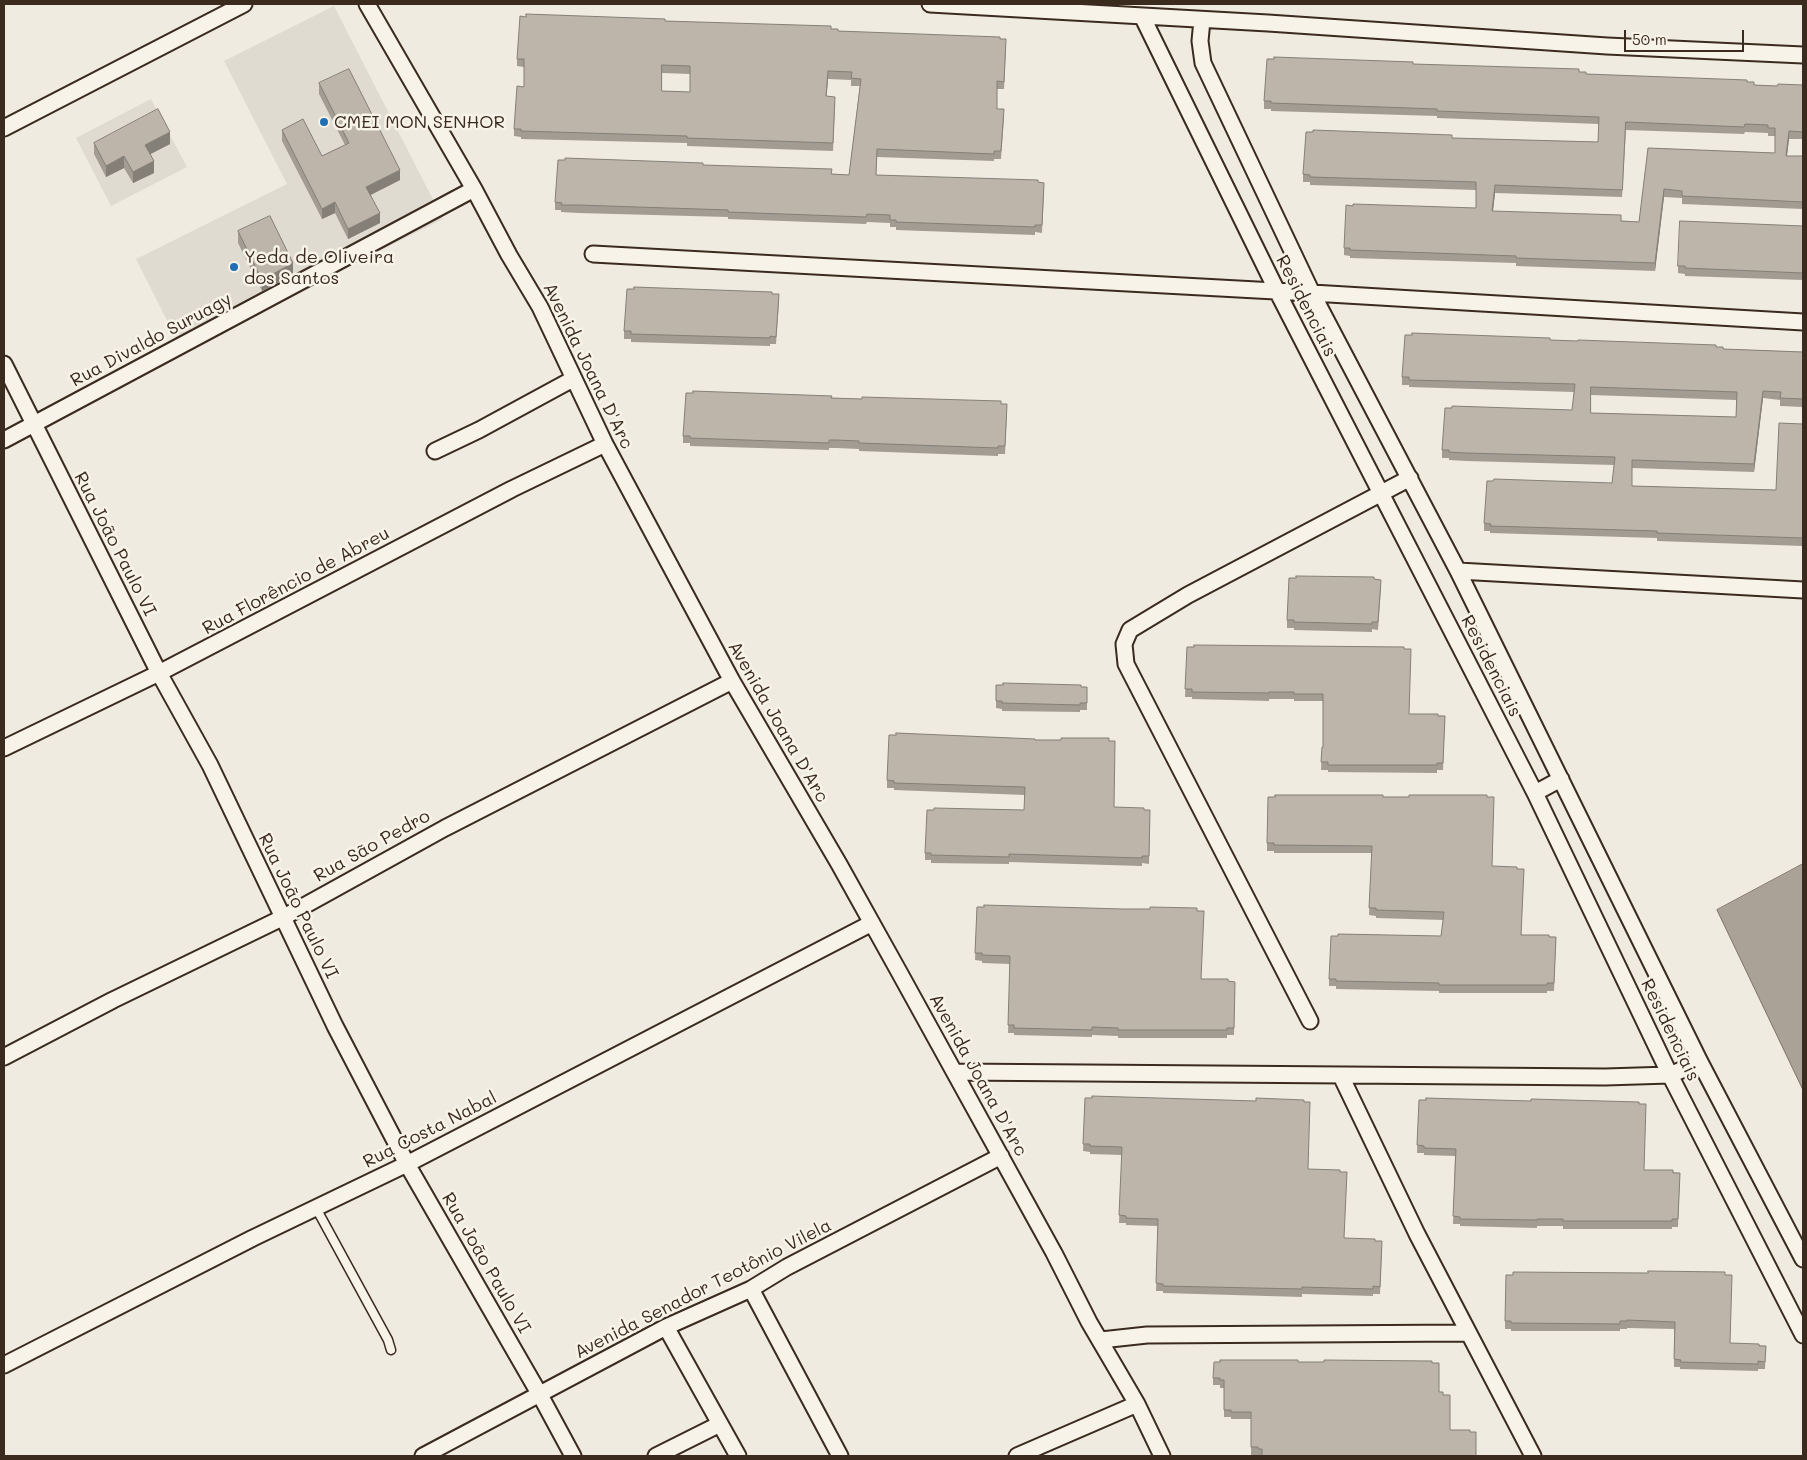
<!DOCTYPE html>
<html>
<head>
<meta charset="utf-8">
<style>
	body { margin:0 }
	#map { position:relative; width:1807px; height:1460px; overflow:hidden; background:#efebe0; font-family:Mali,sans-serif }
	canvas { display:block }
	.frame { position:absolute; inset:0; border:5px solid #3b2a1e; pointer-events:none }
	.scale { position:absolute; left:1624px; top:30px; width:120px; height:22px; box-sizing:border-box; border:2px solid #3b2a1e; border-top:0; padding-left:6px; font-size:15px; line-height:18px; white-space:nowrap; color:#3b2a1e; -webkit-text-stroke:4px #f7f3e8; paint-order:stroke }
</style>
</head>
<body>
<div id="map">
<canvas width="1807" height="1460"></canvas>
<div class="frame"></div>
<div class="scale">50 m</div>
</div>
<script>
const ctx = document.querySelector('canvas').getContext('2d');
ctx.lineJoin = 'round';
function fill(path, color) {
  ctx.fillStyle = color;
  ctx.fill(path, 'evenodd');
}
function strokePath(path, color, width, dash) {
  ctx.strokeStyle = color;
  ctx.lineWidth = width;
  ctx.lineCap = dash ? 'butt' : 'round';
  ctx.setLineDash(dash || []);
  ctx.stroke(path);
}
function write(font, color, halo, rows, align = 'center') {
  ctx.font = font + ' Mali,sans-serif';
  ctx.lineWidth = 5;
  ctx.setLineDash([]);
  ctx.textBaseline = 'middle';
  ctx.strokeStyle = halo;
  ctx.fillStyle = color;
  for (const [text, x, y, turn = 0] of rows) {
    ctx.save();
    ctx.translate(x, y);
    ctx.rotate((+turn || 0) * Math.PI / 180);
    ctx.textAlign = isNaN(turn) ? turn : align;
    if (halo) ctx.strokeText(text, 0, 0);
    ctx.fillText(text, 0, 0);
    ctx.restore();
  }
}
fill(new Path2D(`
	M334,6L443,219L182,350L136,259L287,184L224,61Z
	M151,99L187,167L111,206L76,138Z`), '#e0dbd0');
const water = new Path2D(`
	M1803,864V1090L1717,910Z`);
fill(water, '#aaa296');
strokePath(water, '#7e7266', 1);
const lane = new Path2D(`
	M316,1208L388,1340L391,1350`);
const street = new Path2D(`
	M367,4L474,189L509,255L540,307L605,444L732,681L839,864L898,970L1054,1253L1089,1322L1137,1404L1162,1456
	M930,4L1268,23L1607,46L1803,55
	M1142,16L1277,291L1535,793L1670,1075L1803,1335
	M1202,20L1200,41L1203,63L1312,293L1458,571L1700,1062L1803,1259
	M4,128L244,4
	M593,254L1312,293L1803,322
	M4,364L159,673L210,765L335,1026L407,1164L540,1395L573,1456
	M4,440L474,189
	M435,451L479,430L573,379
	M1458,571L1803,590
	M4,748L159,673L512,489L605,444
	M1535,793L1561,779
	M1310,1021L1126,664L1124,644L1130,630L1188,595L1410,478
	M4,1057L113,1000L284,917L445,828L732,681
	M955,1072L1605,1077L1670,1075L1700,1062
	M1341,1076L1417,1234L1533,1456
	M751,1289L840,1456
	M666,1327L738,1456
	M1101,1340L1147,1335L1467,1333
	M4,1365L253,1238L407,1164L872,923
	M423,1456L666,1327L751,1289L787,1267L1001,1156
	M656,1456L720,1424
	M1017,1456L1137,1404`);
strokePath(lane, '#3b2a1e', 11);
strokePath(street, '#3b2a1e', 19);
strokePath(lane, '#f7f3e8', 8);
strokePath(street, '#f7f3e8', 15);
fill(new Path2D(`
	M665,21L831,29L838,31L1000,39L1006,47L1004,89H997V109L1004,117L1001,159H994V161L877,157L876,175L1038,182L1044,190L1042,233L1035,232V235L896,230V227H890V223L867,222L866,224L728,219V217L578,213L561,212V210H555V202L703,165L849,175L860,86H851V80L828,79L826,96L835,104L833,151L687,146V143L521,139V137L514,136V129L524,87V67L517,66V59ZM662,73L690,74V92L662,91Z
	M1413,64L1579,72L1586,74L1747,82L1754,85L1777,86L1803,85V139H1789L1787,156H1803V209L1682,204V198L1664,197L1655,271L1516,266V263L1350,258V256L1344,255V248L1476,208V190L1310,185V182H1303V174L1452,138L1598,142L1599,124L1437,118V116L1271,111V109H1264V101ZM1626,130L1744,134L1745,132L1768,133V136H1775V153L1648,148L1639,222L1493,211L1495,193L1622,197Z
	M319,83L400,180L371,195L380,223L348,239L335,213L322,219L282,141V130L322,156L345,145L319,94Z
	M94,143L170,144L150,154L154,173L133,183L124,168L106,177L94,154Z
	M1803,226V280L1685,276V274L1678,273V266Z
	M238,231L293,275L262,291L238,243Z
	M772,294L779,302L776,344H770V346L631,342V339H624V331Z
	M1550,340L1716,347L1723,349L1803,352V407L1780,406V400L1763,398L1754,472L1632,468V486L1776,490L1803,424V546L1657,541V538L1490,533V531H1484V523L1612,483L1614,465L1466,461L1449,460V458H1442V450L1452,408L1572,410L1574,392L1409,387V385H1402V377ZM1591,395L1736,400V417L1591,413Z
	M832,398L1001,404L1007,411L1005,454H998V456L859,451V449L836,448H829V450L690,446V443H683V436Z
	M1374,579L1381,587L1378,630L1372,629V632L1294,630V628H1287V620Z
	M1187,647L1409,714L1445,716L1443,770H1437V773L1328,772V770H1321L1322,747H1323V701H1294V699H1269V701L1192,699V697H1185Z
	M996,685L1087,687V710H1080V712L1002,711V709L996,708Z
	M1035,740L1114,807L1144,810L1150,818L1149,864L1142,863V866L1009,862V864L931,863V860H925V853L1024,810L1025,795L894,790V788H887V780Z
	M1383,797L1492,866L1522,935L1556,937L1554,991H1547V993H1439V991L1336,989V986H1329V979L1441,936L1443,920L1376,918V916L1369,915L1372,853H1274V851H1267V843Z
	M977,907L1202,979L1235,982L1234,1035H1227V1038H1118V1036L1092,1035V1037L1014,1035V1033H1008L1010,964L982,963V961L975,960Z
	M1085,1098L1308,1169L1344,1238L1375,1241L1382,1249L1380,1294H1373V1296L1302,1294V1297L1163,1293V1291H1156L1158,1226L1126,1225V1223H1119L1122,1155L1090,1154V1152L1083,1151Z
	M1419,1100L1644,1170L1680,1173L1678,1227H1672V1229H1563V1226H1537V1228L1460,1226V1224H1453L1455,1156L1424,1155V1153H1417Z
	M1648,1273L1730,1343L1766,1346L1765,1369H1758V1371L1680,1369V1367H1674V1329L1627,1328V1329H1620V1331H1511V1329H1505V1321Z
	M1298,1362L1432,1363L1439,1392L1443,1395L1450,1430L1470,1432L1476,1456H1258V1455H1251V1419H1231V1417H1224V1388H1220V1385H1213V1378Z`), '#a39c92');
fill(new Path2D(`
	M828,71V79L826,104V96Z
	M1789,131V139L1786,163V156Z
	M170,132V144L145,157V145Z
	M124,156V168L106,177V166Z
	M154,161V173L133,183V172Z
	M400,170V180L366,197V187Z
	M1495,185V193L1492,219V211Z
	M1664,189V197L1655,271V263Z
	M335,202V213L322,219V209Z
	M380,213V223L348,239V229Z
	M293,263V275L262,291V280Z
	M1763,391V398L1754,472V464Z`), '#847f77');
const building = new Path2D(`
	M526,14L665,19V21L831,26V29H838V31L1000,37V39H1006L1004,82L997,81V109H1004L1001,151H994V154L877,149L876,175L1038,180V182L1044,183L1042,225H1035V227L896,222V220H890V215L867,214L866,217L728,212V210L578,205H561L562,203L555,202L558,160H565V158L703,163V165L832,169L831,174L849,175L861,79L851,78L852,72L828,71L826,96L835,97L833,143L687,138V136L521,131V129H514L517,86L524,87V59H517L520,16L526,17ZM662,65L690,66V92L662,91Z
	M1274,57L1413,62V64L1579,69V72H1586V74L1747,80V82H1754V85L1777,86L1778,84L1803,85V132L1789,131L1786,156H1803V202L1682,196V191L1664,189L1655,263L1516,258V256L1350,250V248H1344L1346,205L1353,206V204L1476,208V182L1310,177V175L1303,174L1306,132H1313V130L1367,132L1452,135V138L1598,142L1599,117L1437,111V109L1271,103V101H1264L1267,59H1274ZM1626,122L1744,127L1745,124L1768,125V128H1775V153L1648,148L1639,222L1621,221V215L1492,211L1495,185L1622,190Z
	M349,69L400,170L366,187L380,213L348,229L335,202L322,209L282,130L303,119L322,156L349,143L319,83Z
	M158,109L170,132L145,145L154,161L133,172L124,156L106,166L94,143Z
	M270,216L293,263L262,280L238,231Z
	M1680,221L1803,226V273L1685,268V266H1678Z
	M634,287L772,292V294H779L776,337L770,336V338L631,334V331H624L627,289H634Z
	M1412,333L1550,338V340L1578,341V340L1716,345V347H1723V349L1803,352V399L1780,398L1781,392L1763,391L1754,464L1632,460V486L1776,490L1779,423L1803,424V538L1657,533V531L1490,526L1491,524L1484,523L1487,481H1493L1494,479L1612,483L1615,457L1466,453L1449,452V450H1442L1445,408H1452V406L1572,410L1575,384L1409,380V377H1402L1405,335H1412ZM1591,387L1737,392L1736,417L1591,413Z
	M693,391L832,396L831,398L862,399V397L1001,401V404H1007L1005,446H998V448L859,443V441L836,440H829V443L690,438V436H683L686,393H693Z
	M1296,576L1374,577V579L1381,580L1378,622H1372V624L1294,622V620H1287L1289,578H1296Z
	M1194,645L1404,647V649H1411L1409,714H1438V716H1445L1443,763H1437V765H1328V762H1321L1322,747H1323V694H1294V692H1269V693L1192,692V689H1185L1187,647H1194Z
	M1003,683L1081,685V687H1087V703H1080V705L1002,703V701H996V685H1003Z
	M896,733L1035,739V740H1061V738H1109V741H1115L1114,807L1144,808V810H1150L1149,856H1142V858L1009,854V857L931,855V853H925L927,810H934V808L1024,810L1025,787L894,783V781L887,780L889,735H896Z
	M1275,795H1383V797H1409V795H1487V797H1494L1492,866L1517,867V869H1524L1521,935H1549V937H1556L1554,983H1547V985H1439V983L1336,981V979H1329L1331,936H1338V934L1441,936L1444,912L1376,910V908H1369L1372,846L1274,845V843H1267L1268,797H1275Z
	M984,905L1123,909H1150V907L1197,908V911H1204L1201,979H1228V981L1235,982L1234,1028H1227V1030H1118V1028L1092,1027V1030L1014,1028V1025H1008L1010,956L982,955V953H975L977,907H984Z
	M1092,1096L1256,1101V1098L1304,1100V1102H1310L1308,1169L1340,1170V1172H1347L1344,1238L1375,1239V1241H1382L1380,1287L1373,1286V1289L1302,1287V1289L1163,1286V1284L1156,1283L1158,1219L1126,1218V1216L1119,1215L1122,1147L1090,1146V1144H1083L1085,1098H1092Z
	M1426,1098L1531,1101V1099L1639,1102V1104H1646L1644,1170H1673V1173H1680L1678,1219H1672V1221H1563V1219H1537V1220L1460,1219V1217L1453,1216L1456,1149L1424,1148V1146L1417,1145L1419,1100H1426Z
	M1648,1271L1725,1272V1275H1732L1730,1343L1759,1344V1346H1766L1765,1362L1758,1361V1364L1680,1362L1681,1360L1674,1359L1675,1322L1627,1320V1321H1620V1324L1511,1323V1321H1505L1506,1275H1513V1272L1648,1273Z
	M1220,1360H1298V1362H1324V1360L1432,1361V1363H1439V1392H1443V1395H1450V1430H1470V1432H1476V1456H1262V1449H1258V1447H1251V1412H1231V1410H1224V1380H1220V1378H1213L1214,1362H1220Z`);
fill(building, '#bdb5aa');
strokePath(building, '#847f77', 1);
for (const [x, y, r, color] of [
	[324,122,5,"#1f6fb2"],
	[234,267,5,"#1f6fb2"]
]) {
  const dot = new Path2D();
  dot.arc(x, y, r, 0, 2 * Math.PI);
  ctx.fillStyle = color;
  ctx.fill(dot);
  strokePath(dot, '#f7f3e8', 2);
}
write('18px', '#3b2a1e', '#f7f3e8', [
	["CMEI MON SENHOR",334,122],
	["Yeda de Oliveira",244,257],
	["dos Santos",244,278]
], 'left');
write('18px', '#3b2a1e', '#f7f3e8', [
	["Residenciais",1306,306,63],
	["Rua Divaldo Suruagy",151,340,-28],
	["Avenida Joana D'Arc",588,366,64],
	["Rua João Paulo VI",115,544,63],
	["Rua Florêncio de Abreu",296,581,-28],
	["Residenciais",1491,666,63],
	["Avenida Joana D'Arc",778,722,60],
	["Rua São Pedro",372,846,-29],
	["Rua João Paulo VI",298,906,64],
	["Residenciais",1670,1030,64],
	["Avenida Joana D'Arc",978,1075,61],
	["Rua Costa Nabal",430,1130,-27],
	["Rua João Paulo VI",486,1263,60],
	["Avenida Senador Teotônio Vilela",703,1289,-27]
]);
</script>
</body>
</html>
